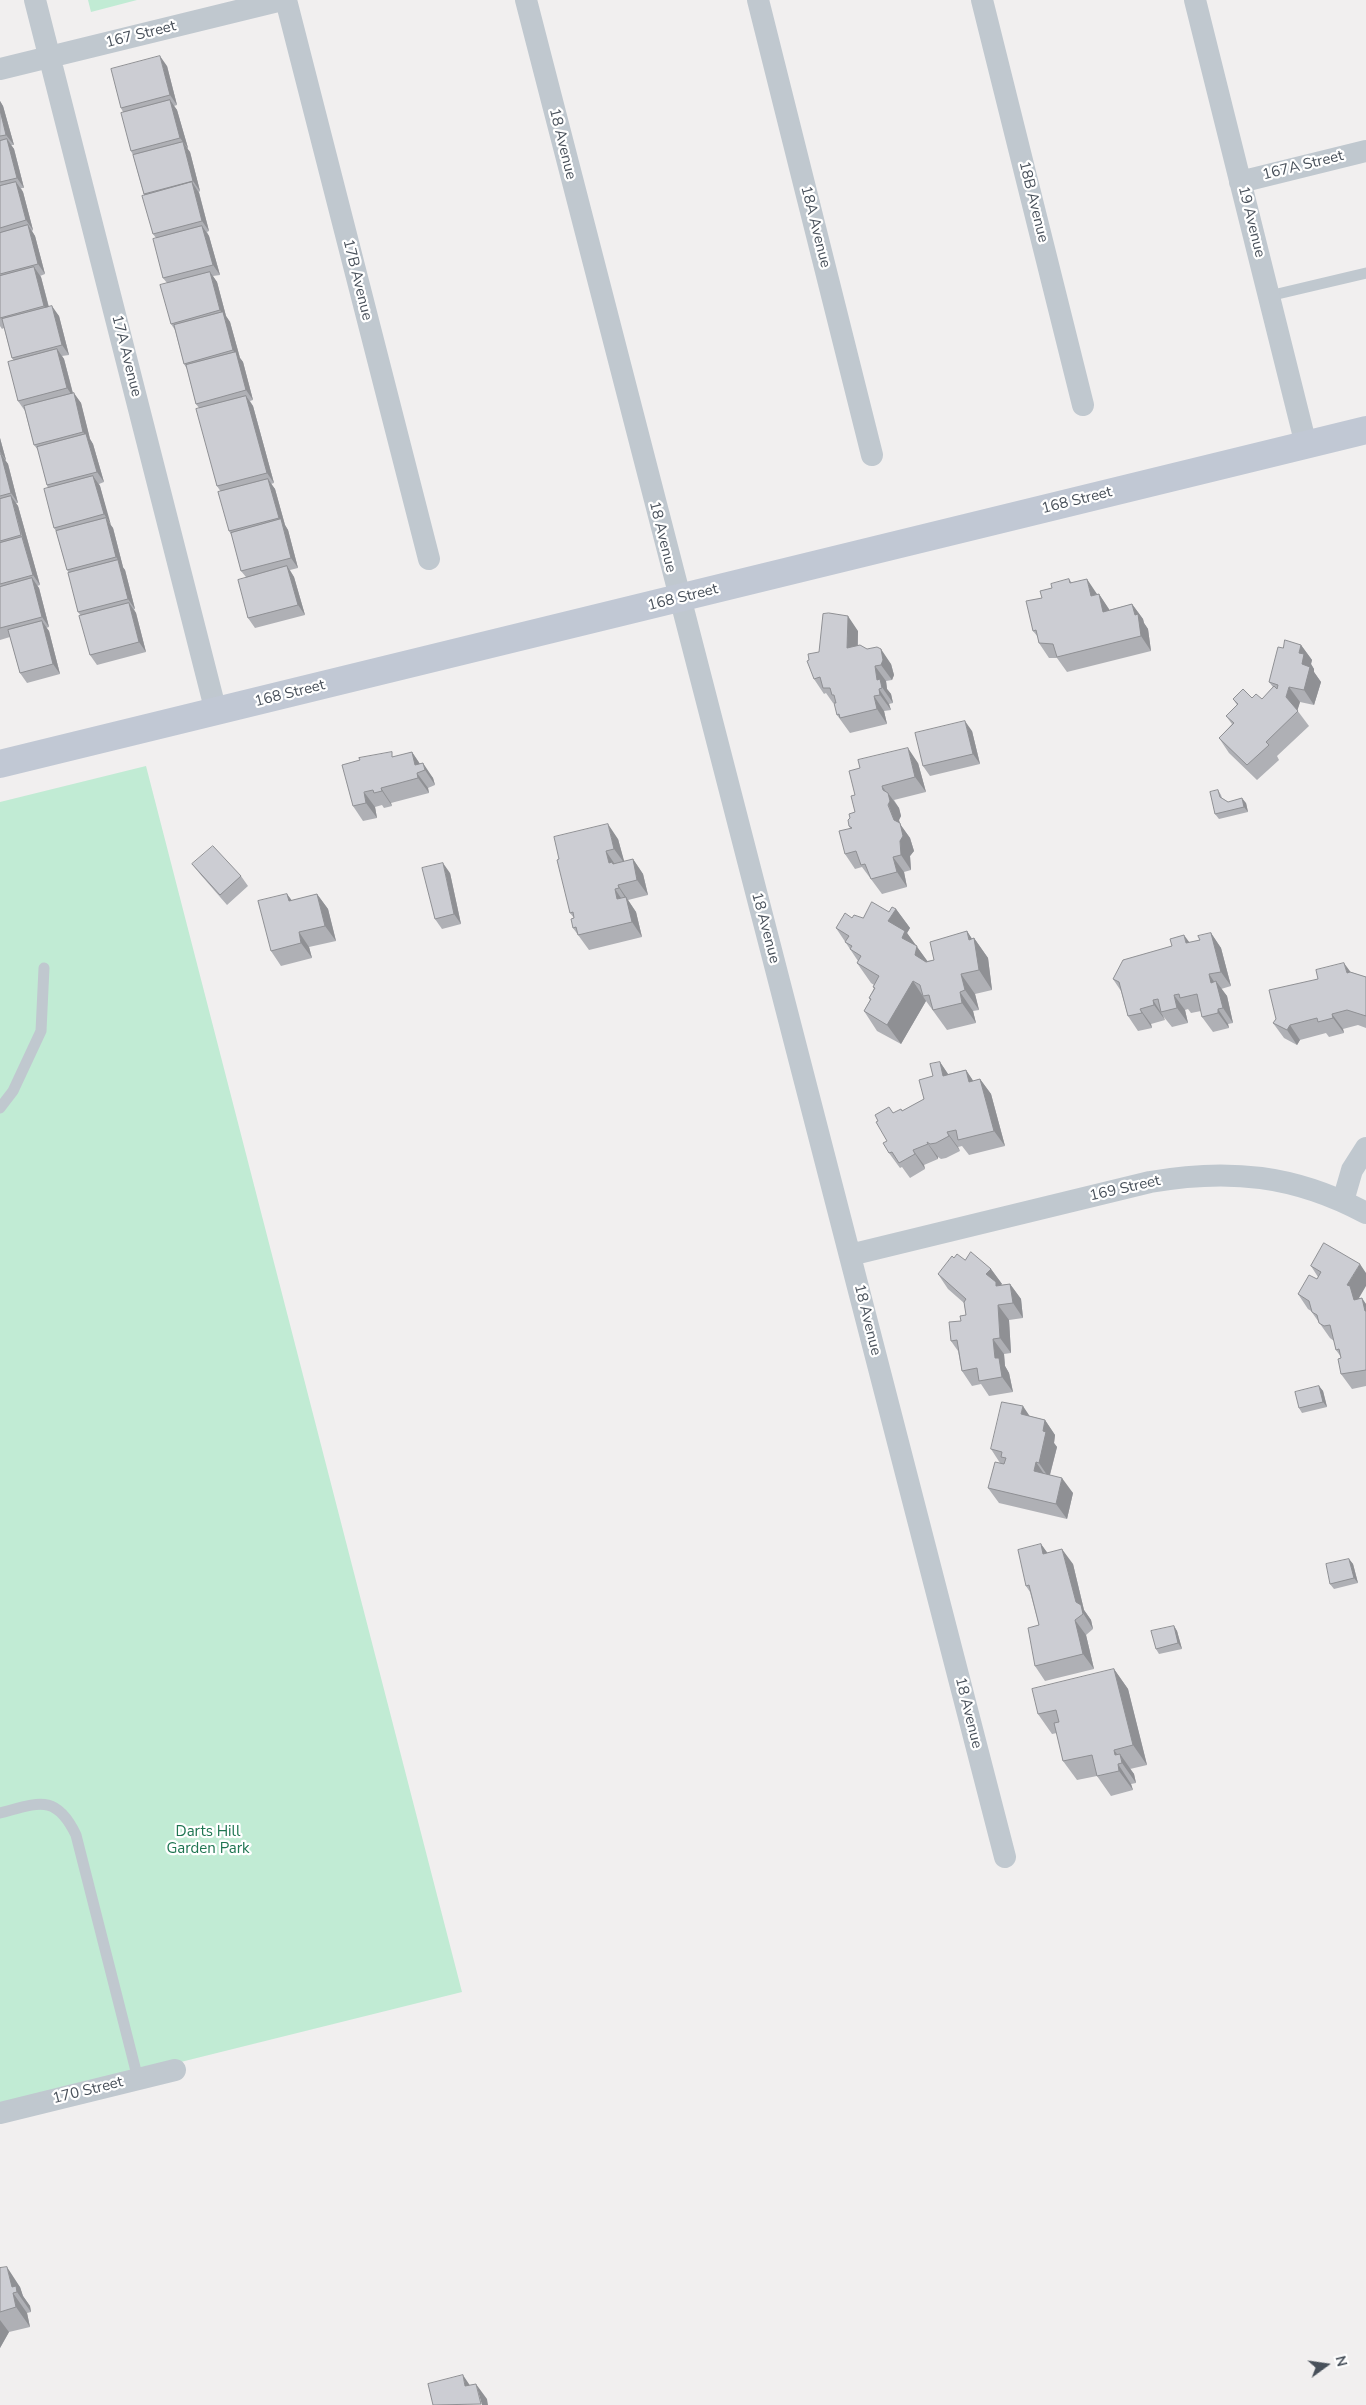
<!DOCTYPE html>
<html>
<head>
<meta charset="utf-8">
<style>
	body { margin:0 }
	#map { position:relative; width:1366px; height:2405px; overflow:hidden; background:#f1efef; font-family:"Nunito Sans",sans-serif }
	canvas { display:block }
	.north { position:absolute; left:1301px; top:2340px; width:50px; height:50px; -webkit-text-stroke:4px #fff; paint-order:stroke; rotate:76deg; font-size:14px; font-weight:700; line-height:20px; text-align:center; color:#48505a }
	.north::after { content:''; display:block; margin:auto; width:18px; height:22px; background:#48505a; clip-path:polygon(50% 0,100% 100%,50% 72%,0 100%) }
</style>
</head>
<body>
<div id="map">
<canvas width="1366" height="2405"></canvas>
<div class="north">N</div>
</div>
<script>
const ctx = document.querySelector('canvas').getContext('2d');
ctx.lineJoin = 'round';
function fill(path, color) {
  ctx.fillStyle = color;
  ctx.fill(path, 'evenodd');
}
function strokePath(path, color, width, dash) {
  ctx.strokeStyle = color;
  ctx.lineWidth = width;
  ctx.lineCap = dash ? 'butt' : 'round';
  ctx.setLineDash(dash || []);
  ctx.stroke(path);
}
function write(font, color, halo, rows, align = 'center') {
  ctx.font = font + ' "Nunito Sans",sans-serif';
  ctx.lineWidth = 4.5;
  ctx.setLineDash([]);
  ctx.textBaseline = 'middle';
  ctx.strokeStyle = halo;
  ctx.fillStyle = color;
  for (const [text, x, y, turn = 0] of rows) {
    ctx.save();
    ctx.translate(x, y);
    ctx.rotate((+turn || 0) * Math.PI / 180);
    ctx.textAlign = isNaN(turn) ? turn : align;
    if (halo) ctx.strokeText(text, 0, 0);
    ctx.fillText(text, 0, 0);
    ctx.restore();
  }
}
fill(new Path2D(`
	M88,0H137L91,12Z
	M146,766L462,1992L0,2107V802Z`), '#c1ebd4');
strokePath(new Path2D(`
	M1269,296L1366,273
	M0,1108L13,1091L41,1031L44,968
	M0,1813C38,1803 56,1793 76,1835L138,2079`), '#c0c8cf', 11);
strokePath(new Path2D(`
	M35,0L216,712
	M286,0L429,559
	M526,0L1005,1857
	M758,0L872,455
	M982,0L1083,405
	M1195,0L1306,445
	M0,69L282,0
	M1240,182L1366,151
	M1343,1201L1352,1170L1366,1148
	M850,1255L1150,1182C1229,1168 1295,1175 1366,1213
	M0,2113L175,2070`), '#c0c8cf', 22);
strokePath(new Path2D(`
	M0,764L1366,430`), '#c1c8d4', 28);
fill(new Path2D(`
	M167,66L177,105L174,106L177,110L188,148L187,149L190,152L200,191L199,192L209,231L207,232L209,236L220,275L213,276L217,282L226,316L230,322L240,358L243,362L253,400L250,401L253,406L274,483L271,484L275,489L285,525L288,530L298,568L290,570L294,577L305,615L255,628L248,618L246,577L241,571L232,536L229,531L221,492L217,486L199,408L196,404L187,369L184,364L175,330L171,324L167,283L163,278L156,238L153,234L144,195L133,155L131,151L123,112L121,108Z
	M0,101L3,106L14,145H11L14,149L24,188H21L23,192L33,230L32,231L35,236L45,274L40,276L41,277L49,307L59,316L69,355L62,356L64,359L73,393L81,403L90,439L93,444L104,482L99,484L100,486L110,525L113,528L123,567H122L125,570L135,609H134L136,613L146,652L97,665L90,655L81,616L78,612L69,573L67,570L56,531L54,528L48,488L47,485L38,450L34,445L25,411L18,401L14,361L12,358L4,328L2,329L0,326Z
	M0,438L6,460H5L8,464L18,503H16L18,506L40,585L37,586L39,588L49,627L46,628L49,631L60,674L27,683L20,673L10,637L0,640Z
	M1069,579L1072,583L1097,594H1099L1109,610L1132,604L1143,619L1144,623L1148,629L1151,651L1067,672L1057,658H1049L1039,643L1038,637L1033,631L1042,598L1052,588Z
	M858,631V645L891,664L894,675L892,680L886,681L887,689L891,694L893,703L889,704L891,710L884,711L887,724L850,733L837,715L836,703H833L826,693L824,694L814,679L819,652Z
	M1301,645L1312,660L1311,664L1314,669V672L1321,682L1314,705L1300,702L1297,710L1309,726L1277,756L1279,760L1257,780L1229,753L1219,738L1232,724L1226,716L1237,705L1233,699L1252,698L1262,699L1273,687L1269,682L1283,648Z
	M972,731L980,764L930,776L923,766Z
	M412,752L420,764L433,778L435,785L428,788L429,793L391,803L392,806L384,808L382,805L375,807L377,818L363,821L353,806L395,757Z
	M918,763L926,792L894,800L899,808L901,816L899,820L900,824L910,838L914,851L910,856L911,870L904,872L907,887L882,894L862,867L855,869L845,854L850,828L849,826L855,812V795Z
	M1218,790L1221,795L1222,798L1228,802L1246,803L1248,812L1219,819L1215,814Z
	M618,839L624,862L633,859L643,874L648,895L628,900L636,912L642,937L589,950L573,928L574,918L570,913L559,859Z
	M192,864L241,876L248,886L227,905L200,874Z
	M450,873L461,924L442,929L435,919Z
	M287,894L292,901L317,894L328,909L336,941L309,947L312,958L281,966L271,951Z
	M896,909L910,928L907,933L927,961L934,960L967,931L972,939L974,938L988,958L992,990L975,994L979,1010L973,1011L976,1023L947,1030L926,1001L901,1044L877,1031L864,1011L870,1000L869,998L874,988L873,987L874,985L871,983L857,963L858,961L836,928L852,918H863L889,912Z
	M1211,933L1221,948L1231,986L1221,989L1227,996L1233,1023L1228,1024L1229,1028L1213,1032L1202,1017L1201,1011L1191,1013L1188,1009L1185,1010L1188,1023L1172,1027L1163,1016L1165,1020L1151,1024L1152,1028L1138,1031L1128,1016L1121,991L1113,979L1190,943L1200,940Z
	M1351,972L1366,977V1028L1358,1025L1343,1029L1344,1033L1329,1037L1326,1033L1300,1040L1297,1045L1284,1038L1273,1023L1276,1019Z
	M940,1062L948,1074L966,1070L973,1081L980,1079L991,1094L1005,1146L969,1155L962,1146L958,1147L960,1151L946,1158L941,1159L938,1157V1159L924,1165L925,1169L910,1178L902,1167L900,1168L889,1153L887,1141L878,1121L893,1113L902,1111L924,1099Z
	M1324,1243L1359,1298L1366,1304V1386L1352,1389L1341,1374V1357L1336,1350L1334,1341L1330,1338L1311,1311L1308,1309L1298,1294L1317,1279L1318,1277L1311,1266Z
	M954,1258L991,1269L1002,1284L1000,1285L1010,1284L1021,1299L1023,1318L1009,1320L1011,1353L1004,1354L1005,1366L1009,1373L1013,1392L989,1396L981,1384L972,1386L962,1371L958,1351L951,1341L961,1321L966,1315L964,1303L948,1289L938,1274Z
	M1319,1386L1323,1391L1327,1407L1302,1413L1299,1408Z
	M1030,1416L1045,1420L1055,1435L1054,1443L1057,1447L1050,1475L1073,1493L1067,1519L999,1503L988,1488L1000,1463L991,1449Z
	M1041,1544L1047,1553L1073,1564L1084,1610L1091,1620L1093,1629L1086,1635L1094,1669L1045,1681L1035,1666L1039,1625L1030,1592L1026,1586Z
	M1349,1559L1353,1564L1358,1583L1334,1589L1330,1584Z
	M1174,1626L1177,1631L1182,1649L1159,1654L1156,1649Z
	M1114,1669L1128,1689L1147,1765L1130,1769L1134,1774L1136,1783L1131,1784L1133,1790L1111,1796L1097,1776L1077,1780L1063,1761L1057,1733L1052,1734L1038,1714Z
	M0,2268L20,2287L23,2296L30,2306L31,2312L27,2313L30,2327L9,2332L0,2348Z`), '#afb0b5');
fill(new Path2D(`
	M160,56L167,66L177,105L170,95Z
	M170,100L177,110L188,148L180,138Z
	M0,101L3,106L14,145L6,135L0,110Z
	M7,139L14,149L24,188L17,178Z
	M183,142L190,152L200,191L193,181Z
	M16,182L23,192L33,230L26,220Z
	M192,182L199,193L209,231L202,221Z
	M28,225L35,236L45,274L38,264Z
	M202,226L209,236L220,275L213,265Z
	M34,267L41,277L51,316L44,306Z
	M210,272L217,282L226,316L230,322L240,358L243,362L253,400L246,390L236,355L233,350L224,316L220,310Z
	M52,306L59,316L69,355L62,345Z
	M57,349L64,359L74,398L67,388Z
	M74,393L81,403L90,439L93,444L104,482L97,472L87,437L83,432Z
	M246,396L253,406L274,483L267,473Z
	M0,438L6,460L0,452Z
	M1,454L8,464L18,503L11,493Z
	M93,476L100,486L111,525L104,514Z
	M268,479L275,489L285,525L288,530L298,568L291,558L282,522L279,518Z
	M11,496L18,506L40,585L33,575Z
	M106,518L113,528L123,567L116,557Z
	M118,560L125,570L135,609L128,599Z
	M287,566L294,577L305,615L298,605Z
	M32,578L39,588L49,627L42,617Z
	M1087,579L1097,594L1091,596Z
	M1099,594L1109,609L1114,626L1103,612Z
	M129,603L136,613L146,652L139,642Z
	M1132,604L1143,619L1144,623L1148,629L1151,651L1141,636Z
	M848,616L858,631L857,663L847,648Z
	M42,621L49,631L60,674L53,664Z
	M1301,645L1312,660L1311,664L1314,669V672L1321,682L1314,705L1304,690L1302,664L1299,653Z
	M881,649L891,664L894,675L892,680L881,665Z
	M875,666L886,681L887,689L891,694L893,703L877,680Z
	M1289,687L1300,702L1297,712L1286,697Z
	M879,689L889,704L891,710L880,695Z
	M874,696L884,711L887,724L877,709Z
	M965,721L972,731L980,764L973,754Z
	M908,748L918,763L926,792L915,777Z
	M412,752L422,767L415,765Z
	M423,763L433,778L435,785L425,770Z
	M417,773L428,788L429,793L418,778Z
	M882,786L889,796L888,793L899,808L901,816L899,820L900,824L910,838L914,851L910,856L911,870L901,855L900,841L894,820Z
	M381,788L391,803L392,806L382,791Z
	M364,792L375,807L377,818L366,803Z
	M1242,798L1246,803L1248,812L1244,807Z
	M608,824L618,839L625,864L614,849Z
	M606,851L616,866L609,863Z
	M893,857L904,872L907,887L897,872Z
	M633,859L643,874L648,895L637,880Z
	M443,863L450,873L461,924L454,914Z
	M618,885L636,912L642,937L632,922L626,899L619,888Z
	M615,889L625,904L617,899Z
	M287,894L298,909L289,901Z
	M317,894L328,909L336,941L325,926Z
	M896,909L910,928L907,933L931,966L929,975L888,921Z
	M967,931L974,942V938L988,958L992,990L979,970Z
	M299,932L309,947L312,958L301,943Z
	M1211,933L1221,948L1231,986L1221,972Z
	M1184,935L1195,950L1186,943Z
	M1344,963L1355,978L1347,973Z
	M961,974L975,994L979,1010L965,990Z
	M1209,974L1217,986L1216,981L1227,996L1233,1023L1223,1008L1211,983Z
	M913,981L926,1001L901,1044L887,1025Z
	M960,992L973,1011L976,1023L962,1003Z
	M1174,995L1185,1010L1188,1023L1177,1008Z
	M1153,1000L1163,1016L1165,1020L1154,1005Z
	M1140,1009L1151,1024L1152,1028L1142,1013Z
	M1218,1009L1228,1024L1229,1028L1218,1013Z
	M1332,1014L1343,1029L1344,1033L1333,1018Z
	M1290,1025L1300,1040L1297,1045L1287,1030Z
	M940,1062L950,1077L943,1076Z
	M966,1070L976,1085L969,1082Z
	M980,1079L991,1094L1005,1146L994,1131Z
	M947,1132L958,1147L960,1151L949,1136Z
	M927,1142L938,1157V1159L928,1144Z
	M913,1150L924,1165L925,1169L915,1154Z
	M1360,1264L1366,1273V1286L1359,1298L1361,1301L1354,1300L1347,1285Z
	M991,1269L1002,1284L999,1287L1006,1297L986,1274Z
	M1010,1284L1021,1299L1023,1318L1013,1303Z
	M1362,1298L1366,1304V1313L1365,1311Z
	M998,1305L1009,1320L1011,1353L1000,1338Z
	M993,1339L1004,1354L1005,1366L1009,1373L1013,1392L1002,1377L995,1358Z
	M1319,1386L1323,1391L1327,1407L1323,1402Z
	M1023,1406L1033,1421L1021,1414Z
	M1045,1420L1055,1435L1054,1443L1057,1447L1049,1478L1039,1463L1043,1431Z
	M1036,1462L1046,1477L1034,1471Z
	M1062,1478L1073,1493L1067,1519L1056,1504Z
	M1041,1544L1052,1559L1043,1554Z
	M1062,1549L1073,1564L1084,1610L1091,1620L1093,1629L1076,1602Z
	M1349,1559L1353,1564L1358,1583L1354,1578Z
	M1075,1620L1086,1635L1094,1669L1083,1654Z
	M1174,1626L1177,1631L1182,1649L1178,1643Z
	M1114,1669L1128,1689L1147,1765L1133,1745Z
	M1114,1750L1122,1761L1120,1754L1134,1774L1136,1783L1122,1763L1115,1755Z
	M1118,1764L1131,1784L1133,1790L1119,1771Z
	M7,2267L20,2287L23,2296L30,2306L31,2312L17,2292L12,2287Z
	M13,2293L27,2313L30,2327L16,2307Z
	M0,2320L9,2332L0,2348Z
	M463,2375L473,2390L465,2386Z
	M476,2384L487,2399L488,2405H482Z`), '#8f9094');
const building = new Path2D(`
	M160,56L170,95L121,108L111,69Z
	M170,100L180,138L131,151L121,113Z
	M0,110L6,135L0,136Z
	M7,139L17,178L0,182V141Z
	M183,142L193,181L144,194L133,155Z
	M16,182L26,220L0,228V186Z
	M192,182L202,221L153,234L142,196Z
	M28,225L38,264L0,274V233Z
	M202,226L213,265L163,278L153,239Z
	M34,267L44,306L0,318V276Z
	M210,272L220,310L171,324L160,285Z
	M52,306L62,345L12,358L2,319Z
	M223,312L233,350L184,364L174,325Z
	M57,349L67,388L18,401L8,362Z
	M236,352L246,390L196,404L186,365Z
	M74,393L83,432L34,445L24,406Z
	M246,396L267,473L217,486L196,409Z
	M86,434L97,472L47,485L37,447Z
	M0,454H1L11,493L0,496Z
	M93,476L104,514L54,528L44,489Z
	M268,479L279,518L229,531L218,492Z
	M11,496L21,535L0,541V499Z
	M106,518L116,557L67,570L56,531Z
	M281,519L291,558L241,571L231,533Z
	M22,537L33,575L0,584V543Z
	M118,560L128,599L78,612L68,573Z
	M287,566L298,605L248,618L238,580Z
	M32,578L42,617L0,628V587Z
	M1069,579L1070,583L1087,579L1091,596L1099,594L1103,612L1132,604L1135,615L1138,614L1141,636L1057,657L1053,644L1039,643L1036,630L1033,631L1026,601L1042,598L1040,591L1052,588L1051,584Z
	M129,603L139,642L90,655L79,616Z
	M829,613L848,616L847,648L860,645L867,649L877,647L881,649L883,660L881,665L875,666L877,680L880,679L882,688L879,689L880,695L874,696L877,709L840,718L839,714L837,715L834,703H836L834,695H832L830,688H823L820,677L814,679L807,661L809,660L808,654L819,652L823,614Z
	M42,621L53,664L20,673L8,630Z
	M1285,640L1301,645L1299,653L1304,654L1302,664L1310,667L1304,690L1289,687L1286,697L1298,711L1266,742L1269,745L1247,765L1219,738L1234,723L1226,716L1238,704L1233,699L1243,689L1252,698L1256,694L1262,699L1274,686L1277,689L1278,685L1269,682L1278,647L1283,648Z
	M965,721L973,754L923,766L915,733Z
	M908,748L915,777L882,786L883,790L888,793L890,801L888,805L894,820L900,823L903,836L900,841L901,855L893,857L897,872L871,879L865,864L861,865L856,851L845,854L839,831L852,828L849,826L848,820L850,818L849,814L855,812L851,796L855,795L849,771L860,768L858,760Z
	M392,752V757L412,752L415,765L423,763L425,770L417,773L418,778L381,788L382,791L374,793L373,790L364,792L366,803L353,806L342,765L360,760L359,758Z
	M1218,790L1220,797L1228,802L1242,798L1244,807L1215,814L1210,792Z
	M608,824L614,849L606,851L609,863L612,862L613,864L633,859L637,880L618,885L619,888L615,889L617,899L626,897L632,922L578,935L576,927L573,928L571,919L574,918L573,912L570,913L557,860L559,859L554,837Z
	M213,846L241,876L220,895L192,864Z
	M443,863L454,914L435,919L422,868Z
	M287,894L289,901L317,894L325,926L299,932L301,943L271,951L258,901Z
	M872,902L889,912L892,907L896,909L888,921L905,931L902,938L917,946L915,955L926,962L934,960L930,942L967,931L969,940L974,938L979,970L961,974L965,990L960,992L962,1003L933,1010L929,995L923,996L920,985L913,981L887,1025L864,1011L871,999L869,998L875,988L873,987L879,976L857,963L861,956L850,949L852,946L845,942L849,936L836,928L845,913L852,918L854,915L863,918Z
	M1211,933L1221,972L1209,974L1211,983L1216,981L1223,1008L1218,1009V1013L1202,1017L1197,994L1180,998L1179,994L1174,995L1177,1008L1161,1012L1158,999L1153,1000L1154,1005L1140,1009L1142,1013L1128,1016L1119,982L1113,979L1123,960L1172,946L1170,939L1184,935L1186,943L1200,940L1198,936Z
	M1344,963L1347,973L1350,972L1366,977V1016L1347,1010L1332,1014L1333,1018L1318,1022L1317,1018L1290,1025L1287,1030L1273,1023L1276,1019L1269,990L1318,979L1316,970Z
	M940,1062L943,1076L966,1070L969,1082L980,1079L994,1131L958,1140L956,1130L947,1132L949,1136L936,1143L930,1144L927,1142L928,1144L913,1150L915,1154L899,1163L892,1152L889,1153L883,1143L887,1141L876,1122L878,1121L875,1115L889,1107L893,1113L901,1109L902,1111L924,1099L919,1080L933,1076L930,1064Z
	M1324,1243L1360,1264L1347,1285L1350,1286L1354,1300L1362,1298L1365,1311H1366V1370L1341,1374L1338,1359L1341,1358L1339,1349L1336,1350L1330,1325L1324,1326L1319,1323L1317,1315L1312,1312L1309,1301L1298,1294L1309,1275L1317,1279L1321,1272L1311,1266Z
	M971,1252L991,1269L986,1274L996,1282V1286L1010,1284L1013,1303L998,1305L1000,1338L993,1339L995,1358H999L1002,1377L979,1381L977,1368L962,1371L957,1340L951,1341L949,1322L961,1321L960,1316L966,1315L964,1302L966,1299L938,1274L952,1256L954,1258L957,1254L965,1260Z
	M1319,1386L1323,1402L1299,1408L1295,1392Z
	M1002,1402L1023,1406L1021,1414L1045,1420L1043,1431L1046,1432L1039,1463L1036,1462L1034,1471L1062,1478L1056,1504L988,1488L995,1462L1004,1464L1006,1458L1001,1457L1002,1452L991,1449Z
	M1041,1544L1043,1554L1062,1549L1076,1602L1081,1605L1083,1614L1075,1620L1083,1654L1035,1666L1028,1628L1039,1625L1029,1585L1026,1586L1018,1550Z
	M1349,1559L1354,1578L1330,1584L1326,1564Z
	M1174,1626L1178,1643L1156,1649L1151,1631Z
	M1114,1669L1133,1745L1114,1750L1115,1755L1120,1754L1122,1763L1118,1764L1119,1771L1097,1776L1092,1755L1063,1761L1054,1723L1059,1722L1056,1710L1038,1714L1032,1689Z
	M7,2267L12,2287L16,2286L17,2292L13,2293L16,2307L0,2312V2268Z
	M463,2375L465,2386L476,2384L481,2404L433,2405L428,2384Z`);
fill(building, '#cccdd3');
strokePath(building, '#8f9094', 1);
write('15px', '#48505a', '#fff', [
	["167 Street",141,35,-14],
	["18 Avenue",562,144,76],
	["167A Street",1303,166,-14],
	["18B Avenue",1033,202,76],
	["19 Avenue",1251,222,76],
	["18A Avenue",815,227,76],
	["17B Avenue",357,280,76],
	["17A Avenue",126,356,76],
	["168 Street",1077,501,-14],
	["18 Avenue",662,537,76],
	["168 Street",683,598,-14],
	["168 Street",290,694,-14],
	["18 Avenue",765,928,75],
	["169 Street",1125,1189,-13],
	["18 Avenue",867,1320,76],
	["18 Avenue",968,1713,76],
	["170 Street",88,2091,-14]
]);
write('15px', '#1f7551', '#fff', [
	["Darts Hill",208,1832],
	["Garden Park",208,1849]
]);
</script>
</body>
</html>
